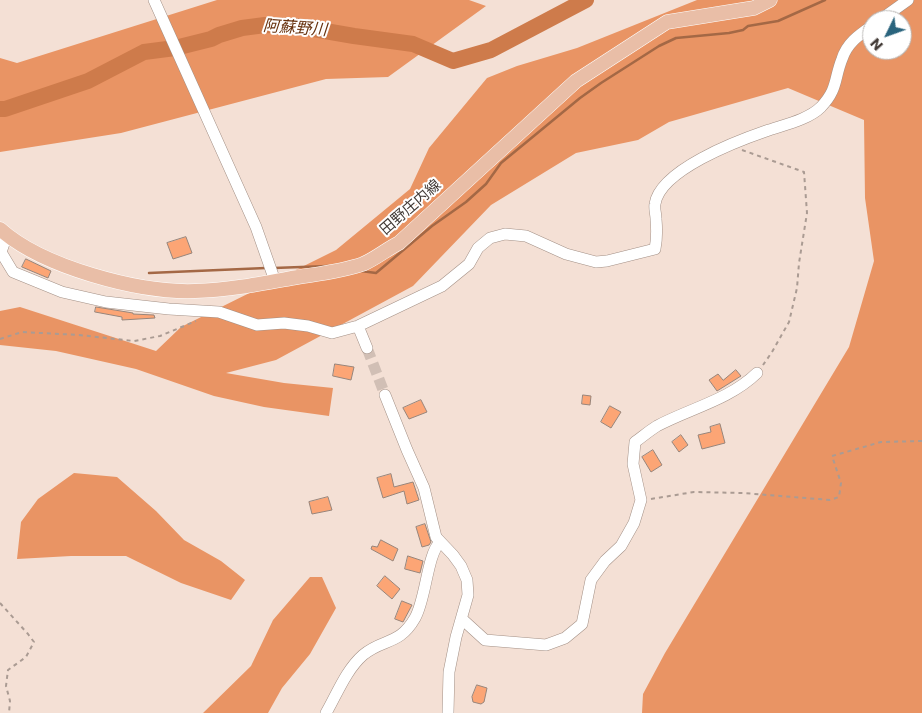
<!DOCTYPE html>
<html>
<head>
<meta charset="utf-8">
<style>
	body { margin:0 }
	#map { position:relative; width:922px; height:713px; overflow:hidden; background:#f4e0d5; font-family:Poppins,sans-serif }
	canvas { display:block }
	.north { position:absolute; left:862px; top:10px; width:50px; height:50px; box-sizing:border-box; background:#fff; border:1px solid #b4b1af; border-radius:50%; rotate:228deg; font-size:14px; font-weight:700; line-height:20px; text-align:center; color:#433b37 }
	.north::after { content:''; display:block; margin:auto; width:18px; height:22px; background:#2a647d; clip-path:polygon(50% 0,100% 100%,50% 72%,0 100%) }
</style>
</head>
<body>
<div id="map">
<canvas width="922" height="713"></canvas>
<div class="north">N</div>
</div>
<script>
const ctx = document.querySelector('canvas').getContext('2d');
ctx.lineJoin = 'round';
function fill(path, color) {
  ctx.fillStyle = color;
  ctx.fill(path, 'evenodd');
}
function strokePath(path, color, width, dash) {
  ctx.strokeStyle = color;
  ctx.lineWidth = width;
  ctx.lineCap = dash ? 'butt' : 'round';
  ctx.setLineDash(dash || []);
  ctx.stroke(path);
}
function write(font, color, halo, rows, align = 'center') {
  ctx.font = font + ' Poppins,"Noto Sans JP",sans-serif';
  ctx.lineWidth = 4;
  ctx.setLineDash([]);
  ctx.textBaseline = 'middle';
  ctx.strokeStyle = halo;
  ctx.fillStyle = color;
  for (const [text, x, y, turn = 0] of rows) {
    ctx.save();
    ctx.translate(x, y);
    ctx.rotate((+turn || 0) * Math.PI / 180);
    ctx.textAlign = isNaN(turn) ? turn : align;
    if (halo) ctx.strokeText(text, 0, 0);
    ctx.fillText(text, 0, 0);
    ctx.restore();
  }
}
fill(new Path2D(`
	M217,0H469L486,6L388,77L326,79L121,133L0,152V58L17,63Z
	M697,0H922V713H642L643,694L665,653L849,347L874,261L865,198L864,120L788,88L669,122L638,140L576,153L491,205L413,286L276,360L226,373L284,383L333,388L329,416L264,407L214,396L136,369L56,351L0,345V311L20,307L156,351L181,327L336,250L410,189L429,148L487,78L517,66L577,48ZM872,20H902V50H872Z
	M74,473L117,477L156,511L184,540L221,561L245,580L231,600L181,583L126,556H71L17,559L21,522L38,499Z
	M310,577H322L336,608L310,654L282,688L268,713H203L251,666L273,620Z`), '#e99464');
strokePath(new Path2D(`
	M274,268L328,266
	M361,271L376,273L432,226L466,202L486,184L501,163L580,98L601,83L659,46L676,38L729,33L743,30L748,26L778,21L825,0
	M149,273L266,268`), '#a46845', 2.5);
strokePath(new Path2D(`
	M0,109H5L88,81L144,52L175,48L211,39L219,35L242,28L265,25L296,26L354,36L413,44L453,61L491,50L586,0`), '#ce7b4b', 16);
const building = new Path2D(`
	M186,237L192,253L173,259L167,243Z
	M26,259L51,271L48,278L22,267Z
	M96,307L133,313V314L154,315L155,318L122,320V317L95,312Z
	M335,364L354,367L351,380L333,376Z
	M736,370L741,376L717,391L709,380L718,374L723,380Z
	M583,395L591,396L590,405L582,404Z
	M421,400L427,412L409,419L403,408Z
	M610,406L621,412L611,428L601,422Z
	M720,424L725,443L702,449L698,435L711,432L710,427Z
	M681,435L688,445L679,452L672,442Z
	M653,450L662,465L651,472L642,457Z
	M391,474L394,487L413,482L419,500L407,504L404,491L383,498L377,478Z
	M328,497L332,510L312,514L309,502Z
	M425,524L431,542L429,545L422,547L416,527Z
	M381,540L398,549L393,561L371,549L372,546L377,547Z
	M408,556L423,561L420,573L405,569Z
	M385,576L400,589L392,599L377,586Z
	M402,601L412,605L403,622L395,619Z
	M477,685L487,688L484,702L481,704L473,702L472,697Z`);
fill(building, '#fca575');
strokePath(building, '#97857b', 1);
strokePath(new Path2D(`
	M367,348L385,395`), '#d1bfb5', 11, [11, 5.5]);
const minor = new Path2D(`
	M154,0L256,227L275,281
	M880,20L908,0
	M7,235L1,252L13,272L62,292L106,302L169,309L219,312L257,325L284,323L308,326L332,333L358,326L442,286L469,264L478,248L490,238L505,234L526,236L566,254L596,262L607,261L655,249C657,239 657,230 656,219C656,214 654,208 655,204C660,170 737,141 766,131C783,125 808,120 821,107C838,89 834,79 842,59C847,43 859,35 872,26
	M358,326L367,348
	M385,395L407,450L424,488L436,537L453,555L461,566L467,580L468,595L456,637L449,672L448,713
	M462,619L485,640L546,645L565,638L582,624L591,580L605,561L621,546L634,523L641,500L633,464L635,442C642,437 649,431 657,426C691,408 729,400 757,373
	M326,713C337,694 346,670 363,655C383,638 399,646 415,618C426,599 427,555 440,542`);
const major = new Path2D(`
	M0,229C42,267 139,293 195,291C229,290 259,284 292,278C316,274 340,272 363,264C375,259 387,249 399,243L576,81L667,22L754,8L770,0`);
strokePath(minor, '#a39086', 12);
strokePath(major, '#fff', 15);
strokePath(new Path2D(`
	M742,150L804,172L807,213L799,263L797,288L789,322L772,352L763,365
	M0,339L22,332L79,335L134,341L160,336L196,321
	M651,499L694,492L743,493L830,500L839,497L841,483L832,456L881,442L922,441
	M0,603L28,634L34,642L26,657L8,670L6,686L10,701L9,713`), '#aa9b93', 2, [4, 4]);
strokePath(minor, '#fff', 11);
strokePath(major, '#e9bea7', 14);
write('15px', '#433b37', '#fff', [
	["田野庄内線",411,208,-41]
]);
write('italic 16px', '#67310d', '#fff', [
	["阿蘇野川",295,29,4]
]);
</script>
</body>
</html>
